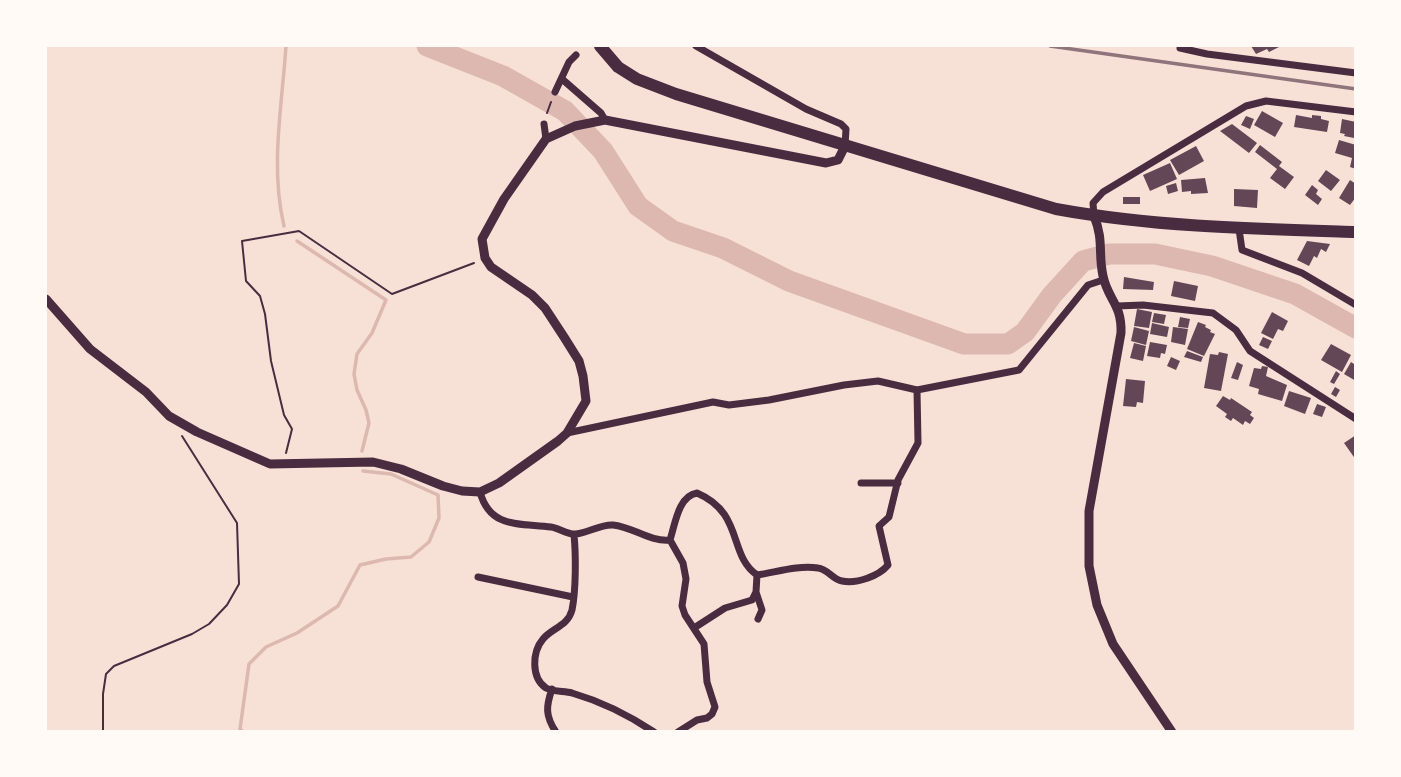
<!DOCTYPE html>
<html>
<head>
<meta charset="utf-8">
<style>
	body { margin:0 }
	#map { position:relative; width:1401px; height:777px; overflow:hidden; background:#f7e1d7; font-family:Poppins,sans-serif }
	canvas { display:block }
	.frame { position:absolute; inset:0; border:47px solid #fffaf5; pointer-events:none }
</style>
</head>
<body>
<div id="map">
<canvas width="1401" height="777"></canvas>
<div class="frame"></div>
</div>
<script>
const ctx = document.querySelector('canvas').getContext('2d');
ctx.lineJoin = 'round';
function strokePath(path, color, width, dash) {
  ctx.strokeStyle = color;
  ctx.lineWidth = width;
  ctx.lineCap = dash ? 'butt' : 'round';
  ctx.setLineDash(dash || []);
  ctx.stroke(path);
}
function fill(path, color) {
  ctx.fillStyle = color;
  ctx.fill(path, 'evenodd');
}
strokePath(new Path2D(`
	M284,226C270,167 282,106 286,46
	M297,241L386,300L372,333L357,354L354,374L357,390L366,410L369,423L362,451
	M243,732L240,729L249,664L266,647L297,633L338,606L360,565L386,559L411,557L429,542L439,518L438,495L391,474L363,471`), '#dcb8b0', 3.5);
strokePath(new Path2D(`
	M427,46L503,76L565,111L603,151L638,206L673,231L723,248L789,281L964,344H1008L1025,332L1052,295L1083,261L1109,254H1155L1212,266L1295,294L1356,328`), '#dcb8b0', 21);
fill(new Path2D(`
	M1251,46H1281L1269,52L1267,49L1256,54Z
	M1262,111L1283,123L1275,137L1254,125Z
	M1296,115L1312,118V115L1321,116V119L1329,121L1327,132L1294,127Z
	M1246,116L1254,119L1250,129L1241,125Z
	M1342,119L1356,122L1354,138L1344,136L1345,134L1340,133Z
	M1232,124L1257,143L1249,153L1220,131Z
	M1339,140L1356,145V169L1350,167L1352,158L1335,153Z
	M1260,145L1282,162L1279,166L1294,177L1285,189L1270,178L1277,169L1255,152Z
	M1196,146L1204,161L1179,175L1170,160Z
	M1170,163L1177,179L1150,191L1143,175Z
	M1326,170L1340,180L1331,191L1318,181Z
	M1205,178L1208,193L1191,194V191L1182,192L1181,180Z
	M1350,180L1356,184V197L1350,205L1339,198Z
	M1176,183L1178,191L1168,194L1166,186Z
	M1312,185L1318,190L1316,194L1322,199L1318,205L1305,195Z
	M1234,189L1258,190L1257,208L1234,206Z
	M1123,197H1140V204H1123Z
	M1307,241L1330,244L1326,252L1321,249L1317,258L1314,256L1309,266L1297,260Z
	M1124,277L1154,282L1153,290L1123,289Z
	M1174,281L1198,286L1195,301L1171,296Z
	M1137,309L1152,312L1149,328L1134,326Z
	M1272,312L1288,321L1283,331L1278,329L1273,339L1261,333Z
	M1154,313L1166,315L1164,324L1152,322Z
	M1180,317L1190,319L1188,328L1178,327Z
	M1198,322L1206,325L1205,327L1211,330L1210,332L1215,334L1204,356L1187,349Z
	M1152,323L1169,327L1167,337L1150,334Z
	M1134,327L1149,331L1146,345L1131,341Z
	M1173,327L1188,329L1185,345L1171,342Z
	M1263,337L1272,341L1268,349L1259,345Z
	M1150,342L1167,345L1165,354L1161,353L1160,358L1147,356Z
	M1134,343L1146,346L1143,361L1130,358Z
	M1331,344L1351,355L1342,372L1321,360Z
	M1187,351L1203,357L1201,362L1184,357Z
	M1219,352L1228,354L1221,391L1204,388L1210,354L1218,355Z
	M1171,357L1180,361L1176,370L1167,366Z
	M1356,361V381L1344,374L1351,362L1354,364Z
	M1237,362L1243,365L1238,380L1231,378Z
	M1262,366L1268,367L1266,376L1287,385L1282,401L1258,394L1259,389L1249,386L1254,368L1261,369Z
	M1336,371L1340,374L1334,384L1330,382Z
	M1126,379L1145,381L1143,403L1137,402L1136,407L1123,406Z
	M1335,387L1340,390L1336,397L1331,394Z
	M1289,391L1311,398L1305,414L1284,406Z
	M1223,396L1230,400L1231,398L1252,412L1250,415L1254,418L1250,424L1245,421L1243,425L1233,418L1231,421L1225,417L1227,414L1216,406Z
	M1317,404L1326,407L1322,417L1313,414Z
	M1356,435V460L1344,443Z`), '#644757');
strokePath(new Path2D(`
	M547,113L551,102
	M286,453L292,429L284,415L271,361L265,314L260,296L246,281L242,241L299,231L392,294L474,263
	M103,732V694L106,674L114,666L192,634L209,624L227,605L239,584L237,523L182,436`), '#4a2c40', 2);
strokePath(new Path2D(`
	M696,46L806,109L841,124L846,129L845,146
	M1180,48L1207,54L1356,73
	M562,79L601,113L605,120
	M555,92L569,62L576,55
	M544,124L546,139
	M1094,216L1093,203L1103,192L1246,106L1266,101L1356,112
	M1239,229L1242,250L1302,273L1356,305
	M1117,306L1143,305L1213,313L1236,330L1250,351L1356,419
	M567,433L713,402L729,405L769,400L844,385L878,381L917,390L1019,370L1088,285L1103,280
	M861,483H898
	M480,492C490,529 520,523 551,527C559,528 568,535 576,534C588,533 601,524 613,525C633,527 650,542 670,540C675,525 678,496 697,493C744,513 728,555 757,575C777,572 798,565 818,568C828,569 833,580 842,581C857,584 879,576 888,565L879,526L889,517L898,480L918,443L917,390
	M574,535C576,554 576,591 572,610C568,626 552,628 543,639C532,652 531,678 546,688C553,692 564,691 572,693C603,702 627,714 654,732
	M670,540L683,563L686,579L682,606L685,615L704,644L707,682L715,707L712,714L707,718L697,720L678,732
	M478,577L573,597
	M756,592L762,610L758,619
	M694,628L725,608L752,600L756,592L757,575
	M552,689C546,706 545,716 556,732`), '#4a2c40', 7);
strokePath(new Path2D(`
	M1094,216C1104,240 1098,254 1103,276C1108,300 1122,304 1121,333L1089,511V566L1097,605L1113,644L1172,732
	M46,299L90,349L146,392L169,416L197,432L270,464L373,462L401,469L443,486L462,491L480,492L499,483L558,441L567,433L586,401L583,376L579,361L564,337L545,308L532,295L491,267L485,258L482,239L504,199L546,139L575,126L605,120L826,163L838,160L845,146`), '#4a2c40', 9);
strokePath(new Path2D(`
	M600,46L618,67L637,79L676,94L1056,209C1155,227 1255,229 1356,232`), '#4a2c40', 12);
strokePath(new Path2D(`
	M1050,46L1356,89`), '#8f747c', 3.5);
</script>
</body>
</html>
